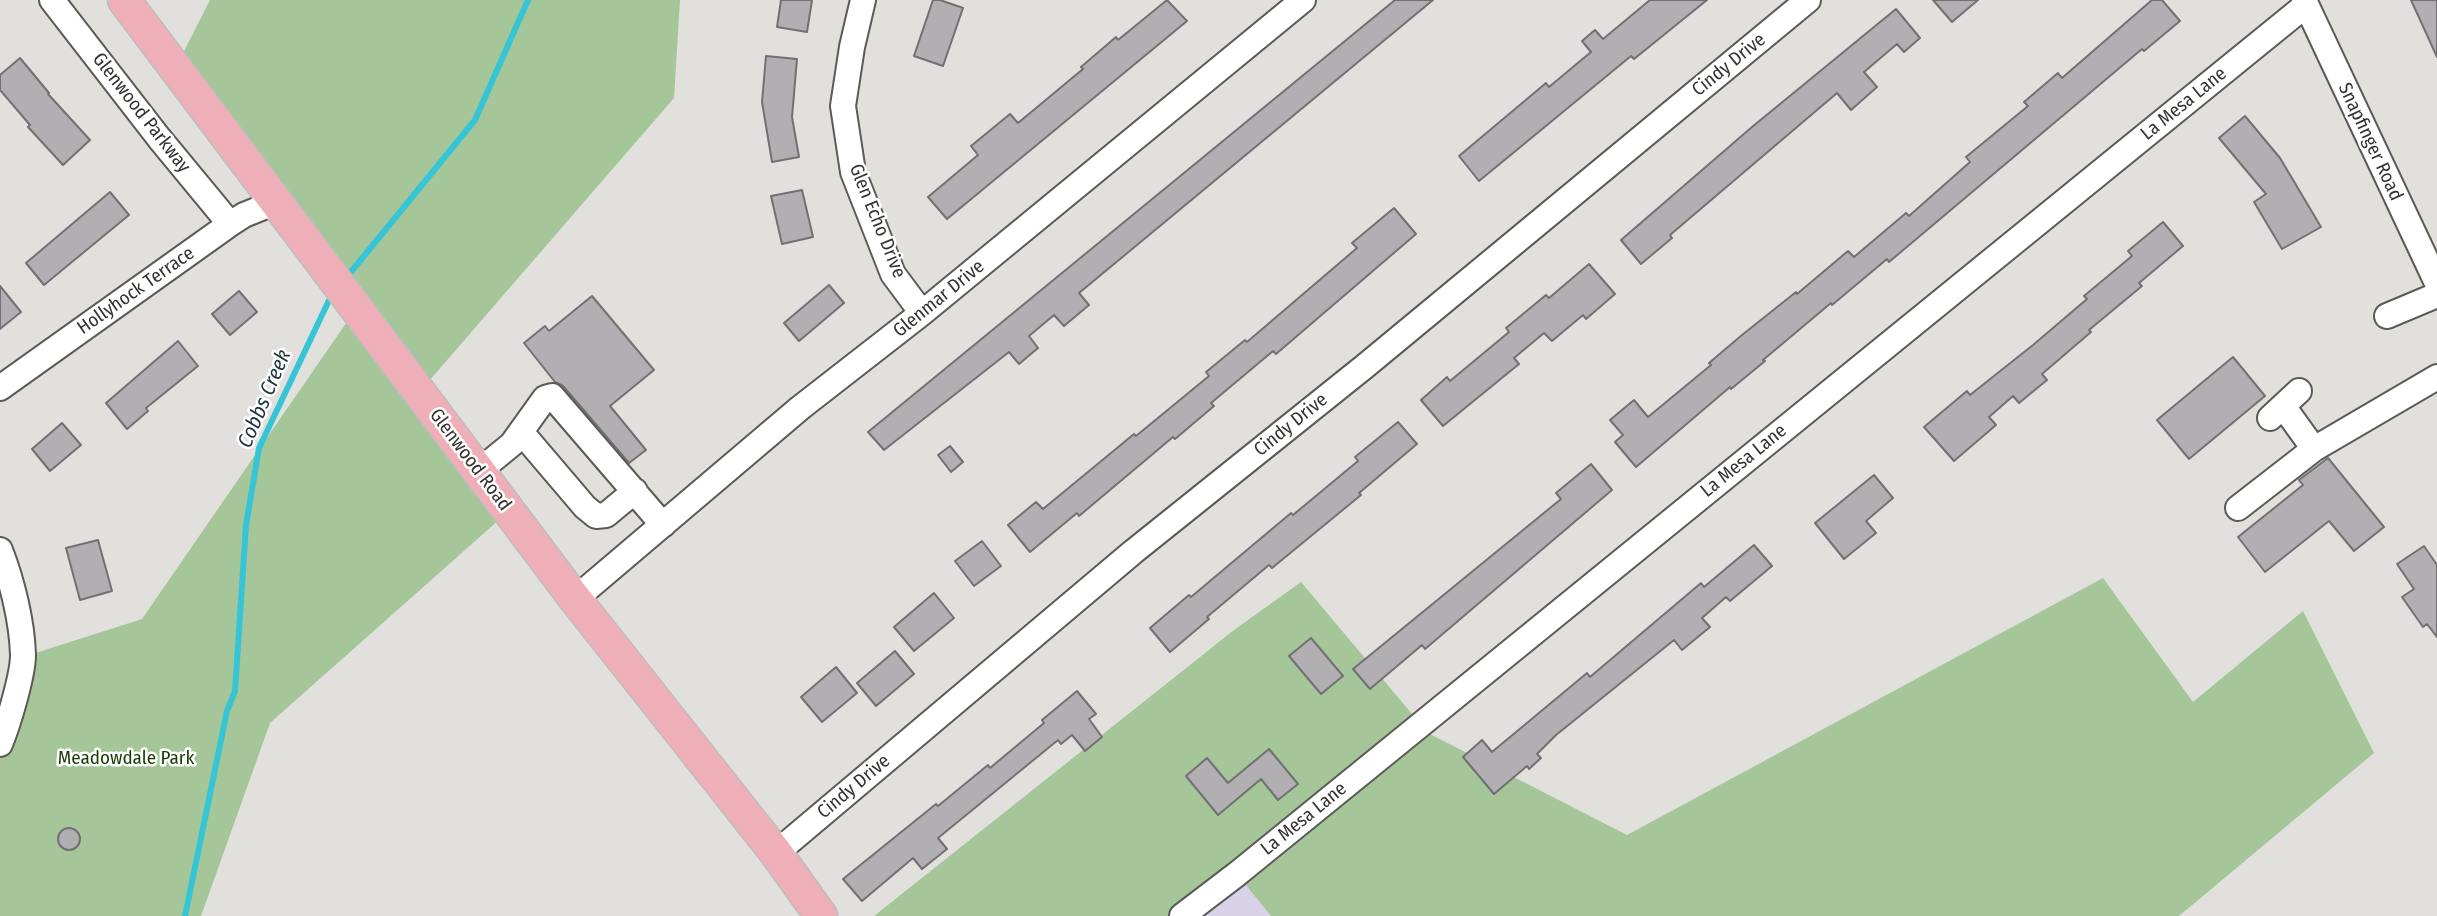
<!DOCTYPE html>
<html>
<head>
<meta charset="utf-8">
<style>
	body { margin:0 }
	canvas { display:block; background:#e1e0dc }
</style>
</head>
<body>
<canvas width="2437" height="916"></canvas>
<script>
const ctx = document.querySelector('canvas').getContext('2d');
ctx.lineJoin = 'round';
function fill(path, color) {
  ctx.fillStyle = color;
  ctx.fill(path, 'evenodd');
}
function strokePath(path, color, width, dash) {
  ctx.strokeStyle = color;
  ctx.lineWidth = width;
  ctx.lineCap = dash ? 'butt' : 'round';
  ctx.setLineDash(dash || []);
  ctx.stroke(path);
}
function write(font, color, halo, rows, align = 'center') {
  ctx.font = font + ' "Fira Sans Condensed",sans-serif';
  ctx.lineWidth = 5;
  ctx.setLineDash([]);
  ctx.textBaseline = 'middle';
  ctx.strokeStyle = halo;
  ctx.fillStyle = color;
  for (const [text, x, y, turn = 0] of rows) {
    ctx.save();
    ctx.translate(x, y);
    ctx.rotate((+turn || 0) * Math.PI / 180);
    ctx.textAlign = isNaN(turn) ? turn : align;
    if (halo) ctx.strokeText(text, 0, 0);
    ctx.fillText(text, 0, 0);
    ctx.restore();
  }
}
fill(new Path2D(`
	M1237,874L1271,916H1188Z`), '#d8d2e8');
fill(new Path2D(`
	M210,0H680L674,98L416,396L509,511L270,723L201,916H0V744L23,657L142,619L353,313L173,73Z
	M2103,578L2193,702L2303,611L2374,753L2179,916H1271L1237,874L1181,916H874L1234,630L1301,582L1428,733L1627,835Z`), '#a5c698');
strokePath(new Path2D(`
	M346,278L475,120L528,0
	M185,916L227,711L235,691L246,525L259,448L332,294`), '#35c5d6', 6);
const building = new Path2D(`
	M781,0H812L807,32L777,27Z
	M933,0H940L963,8L943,66L914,56Z
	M1167,0L1187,21L947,219L928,197L978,155L971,146L1010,114L1018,123L1083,69L1081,67L1116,37L1118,40Z
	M1395,0H1433L1079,293L1089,305L1064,326L1054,315L1029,336L1038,348L1019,364L1009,352L884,450L868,432Z
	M1650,0H1707L1634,59L1631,56L1479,181L1459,156L1546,83L1549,87L1591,52L1582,41L1595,30L1603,39Z
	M1933,0H1978L1952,22Z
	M2152,0H2162L2180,21L2144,51L2142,49L1889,262L1887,259L1832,305L1831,303L1763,360L1765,361L1731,389L1730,387L1636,467L1615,442L1623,435L1610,420L1634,400L1648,417L1711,365L1709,363L1742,335L1796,292L1797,294L1848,251L1854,257L1906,213L1909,216L1970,162L1966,157L2028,106L2024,102L2058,73L2062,78Z
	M2411,0H2437V57Z
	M1896,9L1920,38L1904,52L1897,44L1864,72L1877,87L1851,110L1837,93L1670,235L1672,238L1641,264L1621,240L1752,127Z
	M766,56L797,59L792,117L799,157L772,162L762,102Z
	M20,58L49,93L48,94L90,140L63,165L28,127L30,125L0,90V75Z
	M2245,116L2280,158L2321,227L2282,249L2254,202L2266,194L2219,138Z
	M802,190L813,237L782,244L771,196Z
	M110,192L129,215L44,285L26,263Z
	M1394,208L1416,234L1276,354L1273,351L1211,403L1214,406L1175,439L1173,437L1079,516L1077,513L1030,552L1008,525L1036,502L1043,509L1134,434L1136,436L1209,376L1206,372L1245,340L1247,342L1357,248L1352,243Z
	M2163,222L2183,246L2139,283L2142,286L2089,330L2091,332L2042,374L2047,380L2019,403L2013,396L1989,417L1996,425L1954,461L1924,427L1967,391L1970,395L2033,345L2087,299L2084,296L2132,256L2128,251Z
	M1589,264L1615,294L1586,319L1583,315L1552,341L1544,333L1514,358L1519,364L1443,426L1421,400L1447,377L1450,381L1509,332L1506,328L1546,295L1549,298Z
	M829,285L844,303L799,341L784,323Z
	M0,286L21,312L0,329Z
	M239,291L257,312L230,335L212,314Z
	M592,296L654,370L610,406L646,450L629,463L563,386L555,382L524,343L545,326L549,331Z
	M178,341L198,366L146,408L148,411L127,429L106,403Z
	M2233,357L2265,396L2189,459L2157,420Z
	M1398,422L1417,444L1359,493L1361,495L1272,568L1269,565L1207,617L1209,619L1170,652L1150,628L1189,595L1191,597L1291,513L1293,515L1358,461L1355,457Z
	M62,423L81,445L50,471L32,449Z
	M950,446L963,462L951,472L938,455Z
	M2328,458L2384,527L2354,551L2329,521L2265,572L2238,537L2303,485L2299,480Z
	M1591,464L1612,490L1425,649L1422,645L1370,689L1353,669L1561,499L1556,493Z
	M1874,475L1893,498L1866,521L1876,533L1844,559L1815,523Z
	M98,540L112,591L80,600L66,548Z
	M982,541L1001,566L974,586L955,561Z
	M1754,545L1772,566L1730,601L1726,597L1702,618L1710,627L1682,650L1674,640L1556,735L1537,754L1541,758L1529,769L1527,766L1494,794L1463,757L1482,740L1492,752L1587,673L1590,677L1701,583L1704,587Z
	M2424,546L2437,565V637L2427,624L2423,627L2402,597L2414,589L2397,564Z
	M934,593L954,618L914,651L894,627Z
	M1311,638L1343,676L1321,694L1289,656Z
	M895,651L914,674L876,706L857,683Z
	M836,667L857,693L822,722L801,697Z
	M1077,691L1096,714L1089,719L1102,737L1085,751L1072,735L1061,744L1058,740L938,838L947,849L922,869L913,858L862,901L843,879L936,804L938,806L988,765L990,768L1044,723L1042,720Z
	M1269,749L1298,784L1278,800L1261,779L1218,815L1186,776L1207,758L1228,783Z
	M58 839a11 11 0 1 1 22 0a11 11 0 1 1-22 0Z`);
fill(building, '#b2afb2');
strokePath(building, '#727073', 2);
const minor = new Path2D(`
	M52,0L159,138L230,224
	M863,0L852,47L843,106L853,172L893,274L922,313
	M2304,0L2437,283
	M2387,316L2437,295
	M0,388L230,224L244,215L276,202
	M2270,418L2299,391
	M522,433L585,507L596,516L606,515L635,491
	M2314,449L2437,377
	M479,471L512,444L545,398L552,396L663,525
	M2238,508L2314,449L2283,406
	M0,550C12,581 22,621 23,655C23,675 8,725 0,744
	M575,599L800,408L922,313L1303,0
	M776,853L1133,552L1364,367L1808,0
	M1182,916L1237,874L2306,5`);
const major = new Path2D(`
	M124,0L575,599L776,853L821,916`);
strokePath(minor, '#5c5a57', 28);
strokePath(major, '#bebdbd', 35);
strokePath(minor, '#fff', 24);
strokePath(major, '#efafb9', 32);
write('19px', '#333231', '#fff', [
	["Cindy Drive",1729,65,-39],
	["La Mesa Lane",2184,104,-39],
	["Glenwood Parkway",141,113,52],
	["Snapfinger Road",2370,142,65],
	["Glen Echo Drive",877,221,68],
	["Hollyhock Terrace",136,291,-35],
	["Glenmar Drive",939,299,-39],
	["Cindy Drive",1291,425,-39],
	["Glenwood Road",470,460,53],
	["La Mesa Lane",1744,461,-39],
	["Cindy Drive",854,787,-40],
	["La Mesa Lane",1304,819,-39]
]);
write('19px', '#193b05', '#fff', [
	["Meadowdale Park",126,759]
]);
write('italic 21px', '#21383b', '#fff', [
	["Cobbs Creek",265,399,-67]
]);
</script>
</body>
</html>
